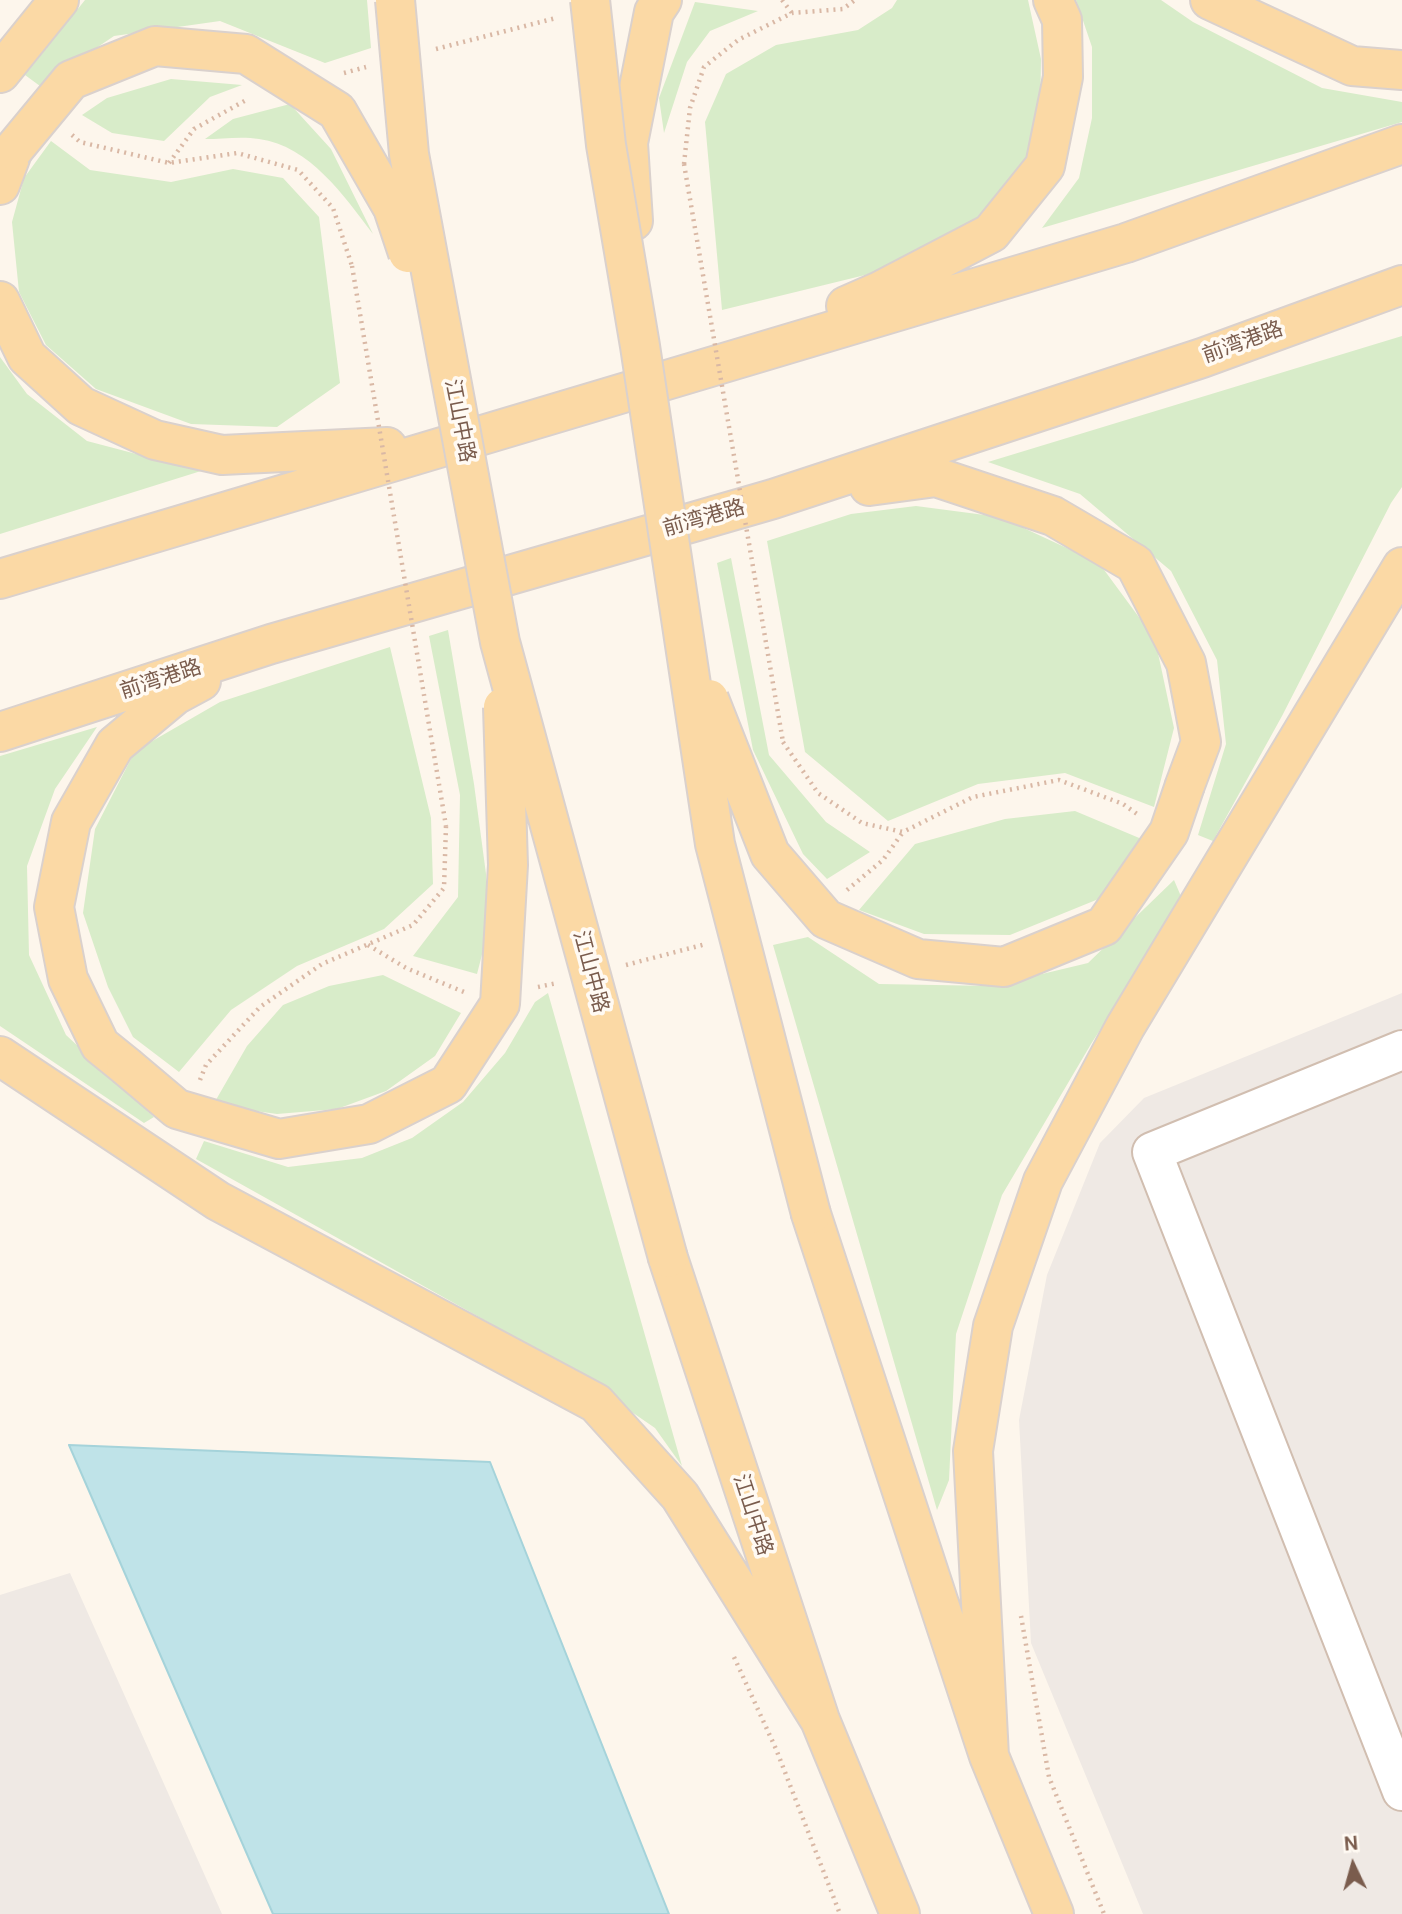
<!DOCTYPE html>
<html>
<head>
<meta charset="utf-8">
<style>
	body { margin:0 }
	#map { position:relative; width:1402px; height:1914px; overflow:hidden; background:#fdf6ec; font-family:"DM Sans",sans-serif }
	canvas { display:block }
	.north { position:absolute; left:1318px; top:1830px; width:70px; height:70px; -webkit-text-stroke:5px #fffaf3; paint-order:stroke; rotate:355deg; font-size:19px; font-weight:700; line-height:28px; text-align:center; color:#7a5c4d }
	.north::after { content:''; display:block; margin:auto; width:24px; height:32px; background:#7a5c4d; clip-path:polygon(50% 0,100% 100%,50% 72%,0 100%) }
</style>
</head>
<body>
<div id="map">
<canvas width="1402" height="1914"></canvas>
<div class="north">N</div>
</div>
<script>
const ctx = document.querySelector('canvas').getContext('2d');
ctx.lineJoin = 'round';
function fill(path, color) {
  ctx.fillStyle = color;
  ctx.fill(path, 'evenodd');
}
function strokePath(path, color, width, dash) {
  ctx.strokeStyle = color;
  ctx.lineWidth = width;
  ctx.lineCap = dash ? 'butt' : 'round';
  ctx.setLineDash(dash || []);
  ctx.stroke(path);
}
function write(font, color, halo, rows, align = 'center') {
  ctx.font = font + ' "DM Sans","Noto Sans SC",sans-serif';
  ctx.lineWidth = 7;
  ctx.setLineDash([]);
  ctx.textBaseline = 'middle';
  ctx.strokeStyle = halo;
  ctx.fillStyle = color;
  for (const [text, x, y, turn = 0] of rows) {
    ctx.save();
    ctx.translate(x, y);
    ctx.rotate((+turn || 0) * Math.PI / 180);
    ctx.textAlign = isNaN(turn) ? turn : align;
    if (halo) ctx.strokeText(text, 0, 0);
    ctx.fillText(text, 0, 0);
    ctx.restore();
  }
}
fill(new Path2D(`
	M1402,993V1914H1143L1031,1643L1019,1420L1047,1275L1100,1143L1144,1098Z
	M70,1573L222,1914H0V1595Z`), '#efe9e4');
fill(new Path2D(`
	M85,0H367L371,48L325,63L220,21L114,36L40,86L25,75Z
	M897,0H1028L1041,59L1040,124L1017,179L969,232L898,267L722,310L705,122L726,74L776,45L858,30L892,8Z
	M1076,0H1161L1193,22L1322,88L1402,102V122L1042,228L1079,178L1092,118V47Z
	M695,2L758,11L710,31L687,62L664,133L659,98Z
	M171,79L242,85L210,97L164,141L112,133L82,115L107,98Z
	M290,104L331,149L373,234C344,196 310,146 259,139C242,136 222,139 205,139L233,119Z
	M51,141L90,170L171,182L233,169L283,178L319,217L340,383L277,427L191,424L96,389L46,345L19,292L12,222L24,178Z
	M1402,336V487L1391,503L1282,716L1213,841L1198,835L1226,744L1217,660L1171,571L1080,494L988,462Z
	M0,357L27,394L87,441L201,471L0,534Z
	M916,506L1000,517L1099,563L1155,639L1174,728L1154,807L1065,773L978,784L888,821L805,752L767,541L851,514Z
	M731,558L769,755L826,822L870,852L827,879L803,854L753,750L717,563Z
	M448,630L474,784L486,874V939L477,974L413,956L458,897L460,795L429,636Z
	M390,647L431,818L433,884L384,929L297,966L231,1010L179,1072L133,1037L108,987L83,913L95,829L135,751L220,702Z
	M97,727L55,789L27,866L29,955L66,1035L154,1117L144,1123L0,1026V756Z
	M1075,811L1144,840L1101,898L1010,935L924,934L859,910L915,844L1005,819Z
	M1174,880L1183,901L1091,1044L1002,1195L956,1334L949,1480L937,1510L773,945L808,937L879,984L992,986L1088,963Z
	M383,975L461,1013L435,1056L386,1091L337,1109L277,1114L213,1105L247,1046L283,1005L329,986Z
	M548,993L682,1466L655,1428L556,1360L196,1159L204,1141L288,1167L362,1158L412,1138L463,1102L505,1053L535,1002Z`), '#d8ecc9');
const water = new Path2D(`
	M69,1445L490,1462L669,1914H273Z`);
fill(water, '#bfe3e8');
strokePath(water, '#a5d3da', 2);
const minor = new Path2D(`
	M1402,1050L1152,1152L1402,1791`);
const major = new Path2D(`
	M1210,0L1352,66L1402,70
	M0,73L59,0
	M0,185L13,150
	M633,221L628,143L654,12L662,0
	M0,301L27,357L81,406L155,440L222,455L387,447
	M846,306L878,292L991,233L1045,166L1063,77L1062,20L1053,0
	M869,486L936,477L1053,516L1135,564L1186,663L1201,742L1185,785
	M0,579L1126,243L1402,144
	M0,732L271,644L773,499L1202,358L1402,285
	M0,1056L218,1201L596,1403L680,1496L820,1720
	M126,1066L100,1045L68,979L54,907L71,822L115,745L175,695L201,681
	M811,1214L989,1756L1054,1914
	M668,1258L820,1720L900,1914
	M989,1756L973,1451L993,1326L1043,1181L1125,1027L1402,567`);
strokePath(minor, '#d1beb0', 42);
strokePath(major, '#dad1cd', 42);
strokePath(new Path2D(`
	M782,0L792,13
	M436,49L556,18
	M344,73L366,67
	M72,135L80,142L169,163L237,153L298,170L333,208L352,266
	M169,163L194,129L248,99
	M684,164L690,108L704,67L738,40L792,13L843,9L855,0
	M783,742L818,793L862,823L903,832L973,797L1059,780L1123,804L1137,814
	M847,890L883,860L903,832
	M368,945L406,968L464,992
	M626,965L706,944
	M538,987L557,983
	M200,1080L206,1065L260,1007L322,964L413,925L444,888L446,826
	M1021,1616L1049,1777L1104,1914
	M734,1657L776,1749L840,1914`), '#d9b8a5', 4.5, [2, 5]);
strokePath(minor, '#fff', 38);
strokePath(major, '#fbd9a5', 38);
const majorBridge = new Path2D(`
	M395,0L409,154L500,642L668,1258
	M590,0L606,145L640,346L715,844L811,1214
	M13,150L71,80L155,46L246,54L337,111L393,208L408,253
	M709,699L770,854L826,919L918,959L1004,967L1104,926L1169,832L1185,785
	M126,1066L177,1109L279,1139L369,1124L448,1084L500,1004L508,865L503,707`);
strokePath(majorBridge, '#dad1cd', 42, []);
strokePath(new Path2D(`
	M684,164L783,742
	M352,266L446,826`), '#d9b8a5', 4.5, [2, 5]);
strokePath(majorBridge, '#fbd9a5', 38);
write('21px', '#7a5c4d', '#fffaf3', [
	["前湾港路",1243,343,-20],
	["江山中路",459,421,79],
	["前湾港路",704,519,-16],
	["前湾港路",161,680,-18],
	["江山中路",590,972,75],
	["江山中路",752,1515,72]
]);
</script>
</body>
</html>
